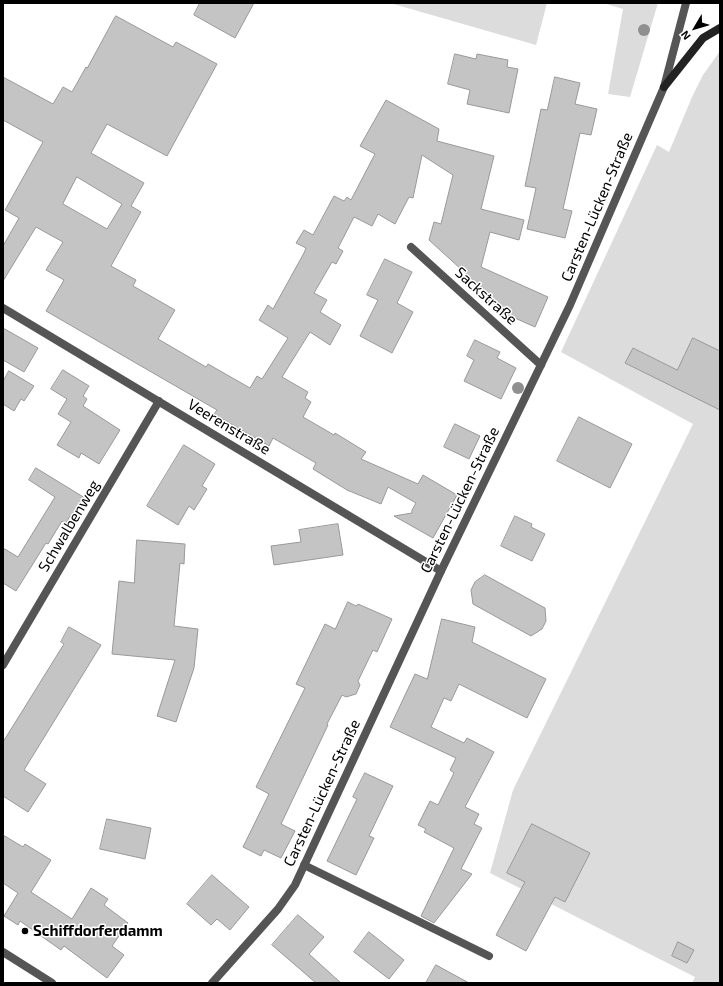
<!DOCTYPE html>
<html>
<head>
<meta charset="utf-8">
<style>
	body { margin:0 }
	#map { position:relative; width:723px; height:986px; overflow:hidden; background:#fff; font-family:"Exo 2",sans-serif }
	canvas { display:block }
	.frame { position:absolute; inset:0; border:4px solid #000; pointer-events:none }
	.north { position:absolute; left:675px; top:8px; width:40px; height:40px; -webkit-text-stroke:3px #fff; paint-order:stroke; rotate:232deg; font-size:11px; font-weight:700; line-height:16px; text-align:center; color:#000 }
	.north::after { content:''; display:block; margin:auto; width:14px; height:18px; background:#000; clip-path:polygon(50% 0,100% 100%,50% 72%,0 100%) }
</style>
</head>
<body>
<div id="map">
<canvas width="723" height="986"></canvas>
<div class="frame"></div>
<div class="north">N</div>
</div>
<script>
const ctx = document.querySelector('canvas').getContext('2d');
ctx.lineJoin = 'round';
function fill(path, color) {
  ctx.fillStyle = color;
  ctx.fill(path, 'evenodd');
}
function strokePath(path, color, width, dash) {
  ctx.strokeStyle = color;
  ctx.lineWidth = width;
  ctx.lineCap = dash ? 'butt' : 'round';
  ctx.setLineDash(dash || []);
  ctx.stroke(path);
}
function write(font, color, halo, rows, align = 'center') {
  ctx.font = font + ' "Exo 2",sans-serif';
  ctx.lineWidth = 3;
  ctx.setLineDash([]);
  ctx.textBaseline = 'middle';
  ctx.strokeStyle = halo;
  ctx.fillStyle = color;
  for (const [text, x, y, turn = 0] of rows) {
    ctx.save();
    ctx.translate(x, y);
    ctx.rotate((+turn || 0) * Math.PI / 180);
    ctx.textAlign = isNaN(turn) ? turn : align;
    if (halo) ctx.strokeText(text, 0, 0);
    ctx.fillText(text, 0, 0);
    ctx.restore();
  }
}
fill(new Path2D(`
	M390,3H547L536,45Z
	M603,3H658L630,97L608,94L623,9Z
	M720,51V983H692L695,977L490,873L513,790L693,424L561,352L657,145L669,152L692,97L703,75Z`), '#dcdcdc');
const building = new Path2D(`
	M200,3H254L235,38L194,15Z
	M116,16L173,47L176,42L217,64L167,156L107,124L91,153L144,183L131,206L141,212L111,266L136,280L133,286L175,310L158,339L206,367L208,364L250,388L257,376L262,379L288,338L259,320L268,305L273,309L304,253L306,248L296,243L304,230L313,235L334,196L344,201L347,197L351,200L375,154L360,146L386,100L439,129L437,141L494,156L481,209L524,220L519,240L490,232L481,267L548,297L535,327L497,310L499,306L481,298L485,291L429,240L434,222L441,224L453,175L422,155L413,198L409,197L395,224L378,214L372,226L354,217L338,248L343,251L336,264L332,262L314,293L327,300L320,312L341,325L330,345L310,332L282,377L308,392L305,398L311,402L303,417L334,435L335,433L366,452L361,459L418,484L423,475L457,495L433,538L394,516L412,513V510L416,503L388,487L381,504L347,490L313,469L316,463L273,438L269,446L214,414L217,410L46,311L64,280L46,270L63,242L36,227L3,281V246L19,218L5,210L43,142L3,120V77L53,104L63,87L72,92L86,67L87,68ZM77,177L122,204L107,229L63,204Z
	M455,54L476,59L477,54L508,60L507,67L518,69L509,113L467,104L470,90L448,84Z
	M555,77L580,83L575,104L597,109L591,135L580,133L563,209L572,211L565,238L527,229L536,188L525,186L541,109L547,110Z
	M385,259L412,272L397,303L413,312L392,353L360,336L378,300L367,295Z
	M3,328L38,348L24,372L3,360Z
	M693,338L720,351V410L625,363L633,348L677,370Z
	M475,340L500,352L497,358L516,368L501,399L464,381L474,360L467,356Z
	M63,370L89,386L83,396L87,399L83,406L120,430L99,464L81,453L79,458L57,445L71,422L58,414L67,399L51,389Z
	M9,371L34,386L24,401L21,399L14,411L3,404V382Z
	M579,417L632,444L610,488L557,461Z
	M455,424L480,436L469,459L444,447Z
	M184,445L215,464L202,486L207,489L194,510L189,506L178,525L147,506Z
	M36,468L85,498L73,518L70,516L66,523L62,521L48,544L46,543L16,591L3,583V548L18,557L55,497L29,480Z
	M515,516L532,524L531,527L545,534L532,561L501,546Z
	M338,524L343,555L274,565L271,546L301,542L299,530Z
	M137,540L185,544L184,564L180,563L174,626L198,629L194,668L176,722L157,716L175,660L112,654L119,581L134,583Z
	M485,575L545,608L546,621L542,629L531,636L473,604L471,590L475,582Z
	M348,602L356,606L358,604L392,619L377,652L373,650L358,681L360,685L356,694L346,697L342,695L327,724L328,725L281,824L295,831L281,858L264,850L261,856L243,847L269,794L256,787L305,688L296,684L325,624L335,629Z
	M442,619L475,627L472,642L546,679L527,718L459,684L451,701L444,698L431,727L464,743L467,738L494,752L465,807L479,814L474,824L482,828L461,869L472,874L434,923L421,916L454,848L424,832L426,829L418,825L430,801L438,805L454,773L450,770L456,758L390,727L415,674L427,679Z
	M69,627L101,645L24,770L46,784L28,812L3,796V742L64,644L61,642Z
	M365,773L393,786L369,836L374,838L356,875L327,861L357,799L353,797Z
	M107,819L151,828L145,859L100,849Z
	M532,824L590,853L565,902L555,897L526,951L496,935L525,882L507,873Z
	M3,835L23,847L25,844L51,860L31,892L72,919L91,888L108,899L104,905L128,923L112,946L124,955L107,978L64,946L61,950L20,921L18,925L4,916L18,893L3,883Z
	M212,875L249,907L230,930L217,919L211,925L187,904Z
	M298,915L324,937L309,954L341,983H316L272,945Z
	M369,932L404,960L389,979L354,952Z
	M678,942L694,950L687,963L672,956Z
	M436,965L469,983H426Z`);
fill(building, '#c4c4c4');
strokePath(building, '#999', 1);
strokePath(new Path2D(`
	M304,865L489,956`), '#555', 8);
strokePath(new Path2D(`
	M411,247L541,365
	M3,308L441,571
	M3,665L159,401`), '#555', 8);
strokePath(new Path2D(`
	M3,952L52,983
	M212,983L278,909L295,885L441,571L570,305L664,87L686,3`), '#555', 8);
strokePath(new Path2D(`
	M664,87L703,38L720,28`), '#222', 8);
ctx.fillStyle = '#8f8f8f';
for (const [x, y] of [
	[644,30],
	[518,388]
]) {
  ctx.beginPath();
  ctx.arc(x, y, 6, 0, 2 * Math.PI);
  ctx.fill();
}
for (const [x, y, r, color] of [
	[25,931,4,"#000"]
]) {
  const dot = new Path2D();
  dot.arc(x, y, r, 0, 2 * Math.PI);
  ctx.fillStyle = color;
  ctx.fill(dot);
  strokePath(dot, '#fff', 1.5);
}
write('15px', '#000', '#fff', [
	["Carsten-Lücken-Straße",597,207,-67],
	["Sackstraße",486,296,42],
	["Veerenstraße",229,427,31],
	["Carsten-Lücken-Straße",460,500,-64],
	["Schwalbenweg",69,526,-59],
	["Carsten-Lücken-Straße",322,793,-65]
]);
write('bold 15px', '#000', '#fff', [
	["Schiffdorferdamm",33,931]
], 'left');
</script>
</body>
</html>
